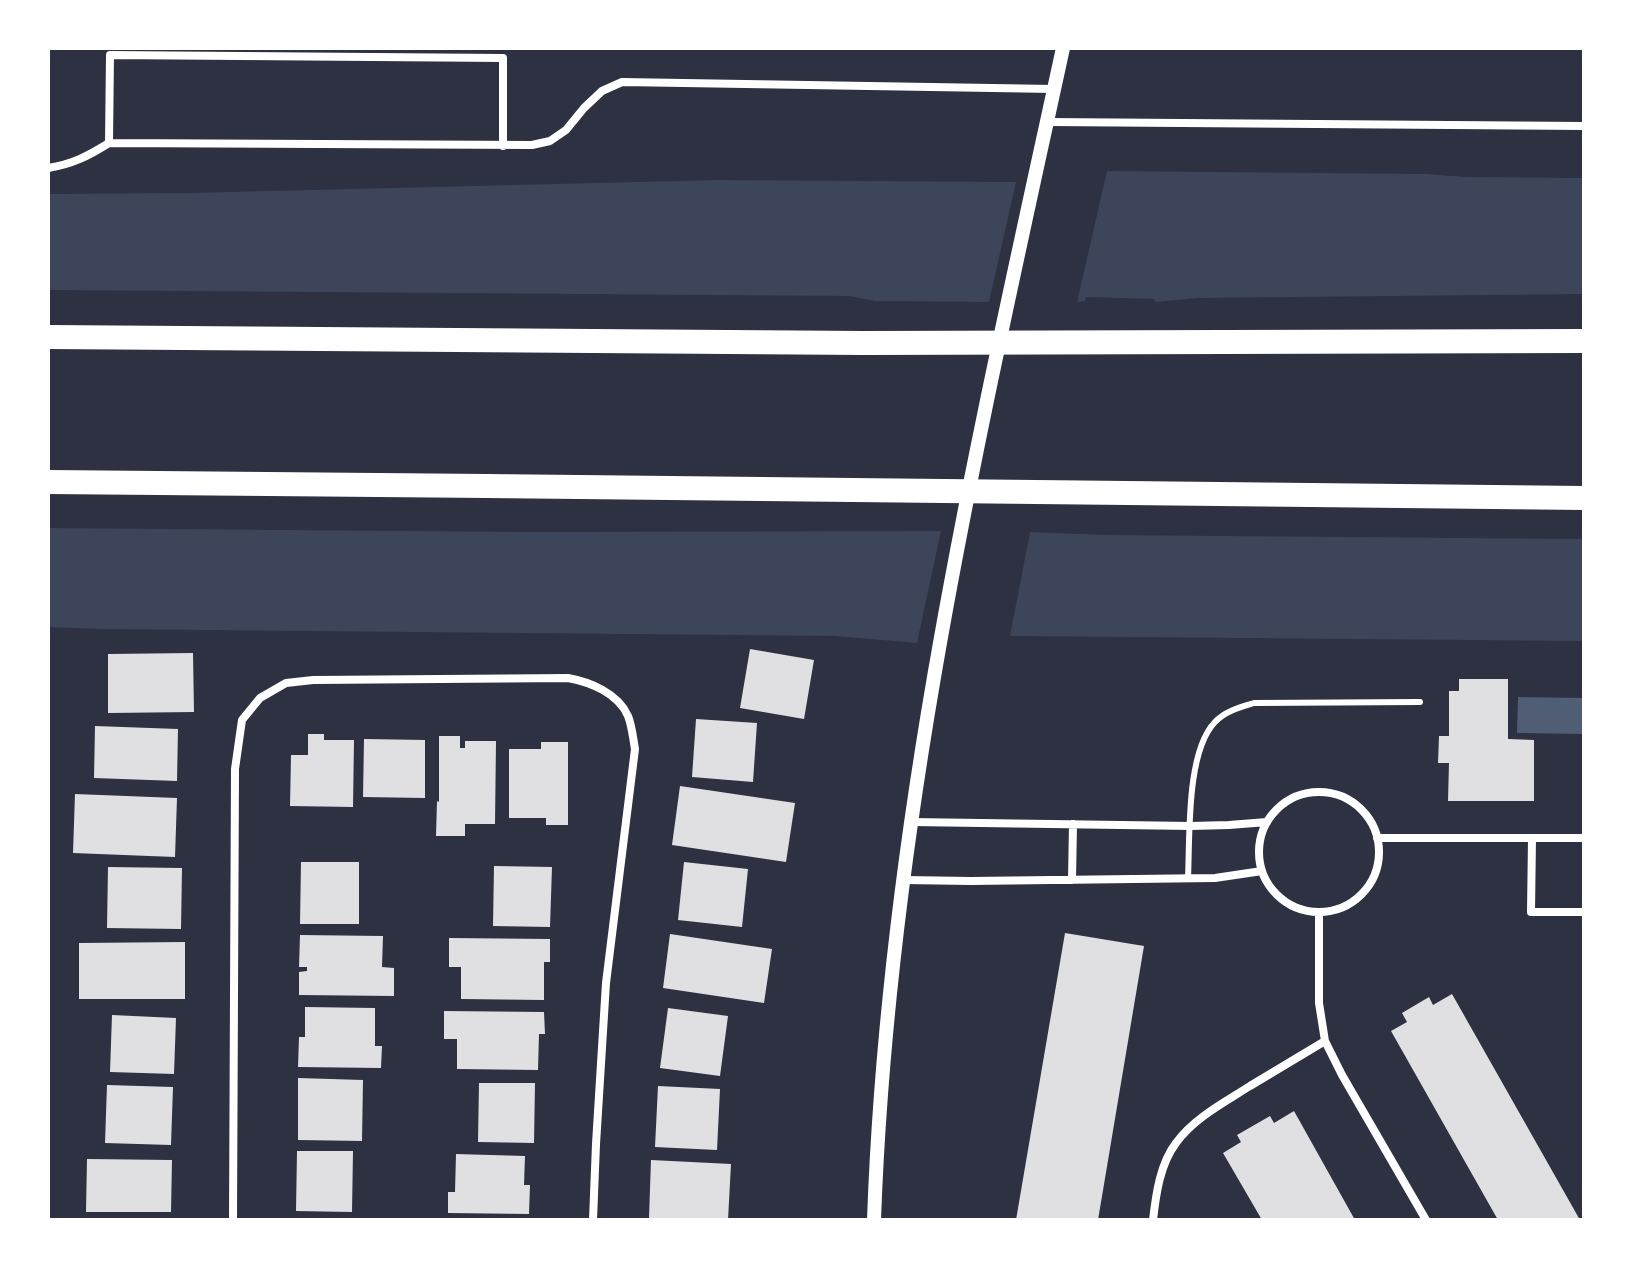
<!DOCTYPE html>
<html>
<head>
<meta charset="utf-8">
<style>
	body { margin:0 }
	#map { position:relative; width:1632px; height:1268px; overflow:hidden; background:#2d3142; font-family:Roboto,sans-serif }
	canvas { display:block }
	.frame { position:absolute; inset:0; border:50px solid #fff; pointer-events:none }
</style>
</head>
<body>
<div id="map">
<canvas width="1632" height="1268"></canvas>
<div class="frame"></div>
</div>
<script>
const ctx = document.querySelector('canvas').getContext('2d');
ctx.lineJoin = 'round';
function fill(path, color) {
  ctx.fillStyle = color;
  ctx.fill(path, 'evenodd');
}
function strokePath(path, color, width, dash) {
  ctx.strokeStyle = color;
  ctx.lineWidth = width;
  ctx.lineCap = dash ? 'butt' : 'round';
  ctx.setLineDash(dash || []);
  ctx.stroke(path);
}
fill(new Path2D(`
	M1107,171L1426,174L1466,177L1584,178V294L1198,298L1155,302L1154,299L1086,297L1085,301L1077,302Z
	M717,180L1016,182L989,302L875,301L849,296L48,290V194L190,193Z
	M48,528L529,532L941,531L917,643L835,636L101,629L48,627Z
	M1030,532L1106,535L1584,539V641L1010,636Z`), '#3c4559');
fill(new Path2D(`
	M1518,697L1584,698V734L1517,733Z`), '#4f5d75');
fill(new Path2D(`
	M750,649L814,660L804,719L740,708Z
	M193,653L194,712L108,713V654Z
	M1459,679H1508V739L1534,740V801H1448L1449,763H1438L1439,736H1449V691H1459Z
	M696,719L757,723L753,782L692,777Z
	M95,726L178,729L177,781L94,778Z
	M308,734H324V740H354L353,807L290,806L291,755H308Z
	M439,736H460V748H465V741H496L495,824H465V836H436L437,801L439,802Z
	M364,739L425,740V798L363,797Z
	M541,742H568V825H546V818H509V749H541Z
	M680,786L795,803L786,862L672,845Z
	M75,794L177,798L175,857L73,853Z
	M301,862H359V924H300Z
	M684,862L748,869L742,927L678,920Z
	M494,866L552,867L550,927L493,926Z
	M108,867L182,868L181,929L107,928Z
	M1065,933L1144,946L1098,1220H1016Z
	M670,934L772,949L764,1003L663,988Z
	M300,935L383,936L382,967L394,968V996L299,995V972L307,971V967H299Z
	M449,938L550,939V962H544V1000L461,999V967H449Z
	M185,942V999H79V943Z
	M1452,994L1580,1220H1498L1391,1031L1407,1022L1402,1013L1429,997L1433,1005Z
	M305,1007L375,1008V1046H382L381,1068L298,1067L299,1037H305Z
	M668,1008L728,1016L720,1076L660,1068Z
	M444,1011L544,1012L545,1034H539L538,1070L457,1069V1039H444Z
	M112,1015L176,1018L174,1074L110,1072Z
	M298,1078L363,1080L362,1141L298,1140Z
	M479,1083H535L534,1143L478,1142Z
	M107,1085L173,1087L171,1145L105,1143Z
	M658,1086L720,1089L717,1150L655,1147Z
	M1294,1111L1355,1220H1262L1223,1153L1241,1142L1237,1135L1270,1116L1274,1123Z
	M297,1151H353L352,1212L296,1211Z
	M456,1154L525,1156L524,1185H530L529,1214L448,1213V1192H455Z
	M87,1159L172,1160L171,1212H86Z
	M651,1160L731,1164L728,1220L649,1218Z`), '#e0e0e3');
strokePath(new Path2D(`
	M1188,878C1190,837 1186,752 1215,722C1225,711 1241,707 1254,703L1420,702`), '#fff', 6);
strokePath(new Path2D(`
	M1048,122L1584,126
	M109,143L110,55L503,58V146
	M48,168C73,164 88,156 109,143L532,145L550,141L566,130L584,108L602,91L622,82L1054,89
	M1259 852a60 60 0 1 1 120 0a60 60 0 1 1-120 0Z
	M911,822L1191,826L1229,825L1267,822
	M1377,838H1584
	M1532,838L1531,912H1584
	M903,880L971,881L1215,878L1262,871
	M1072,880L1073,824
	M1319,913V1003L1325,1041L1342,1075L1426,1220
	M233,1220L235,769L242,720L260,698L286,683L313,680L568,678C590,682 618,693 628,716C632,726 633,738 635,749L606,983L596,1144L593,1220
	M1153,1220C1156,1194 1160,1164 1176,1143C1194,1118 1225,1102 1250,1086C1275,1071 1300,1056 1325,1041`), '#fff', 8);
strokePath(new Path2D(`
	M874,1220C888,823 979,435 1063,48`), '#fff', 14);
strokePath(new Path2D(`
	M48,337L864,343L1584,341
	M48,482C560,487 1072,490 1584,498`), '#fff', 24);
</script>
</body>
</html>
